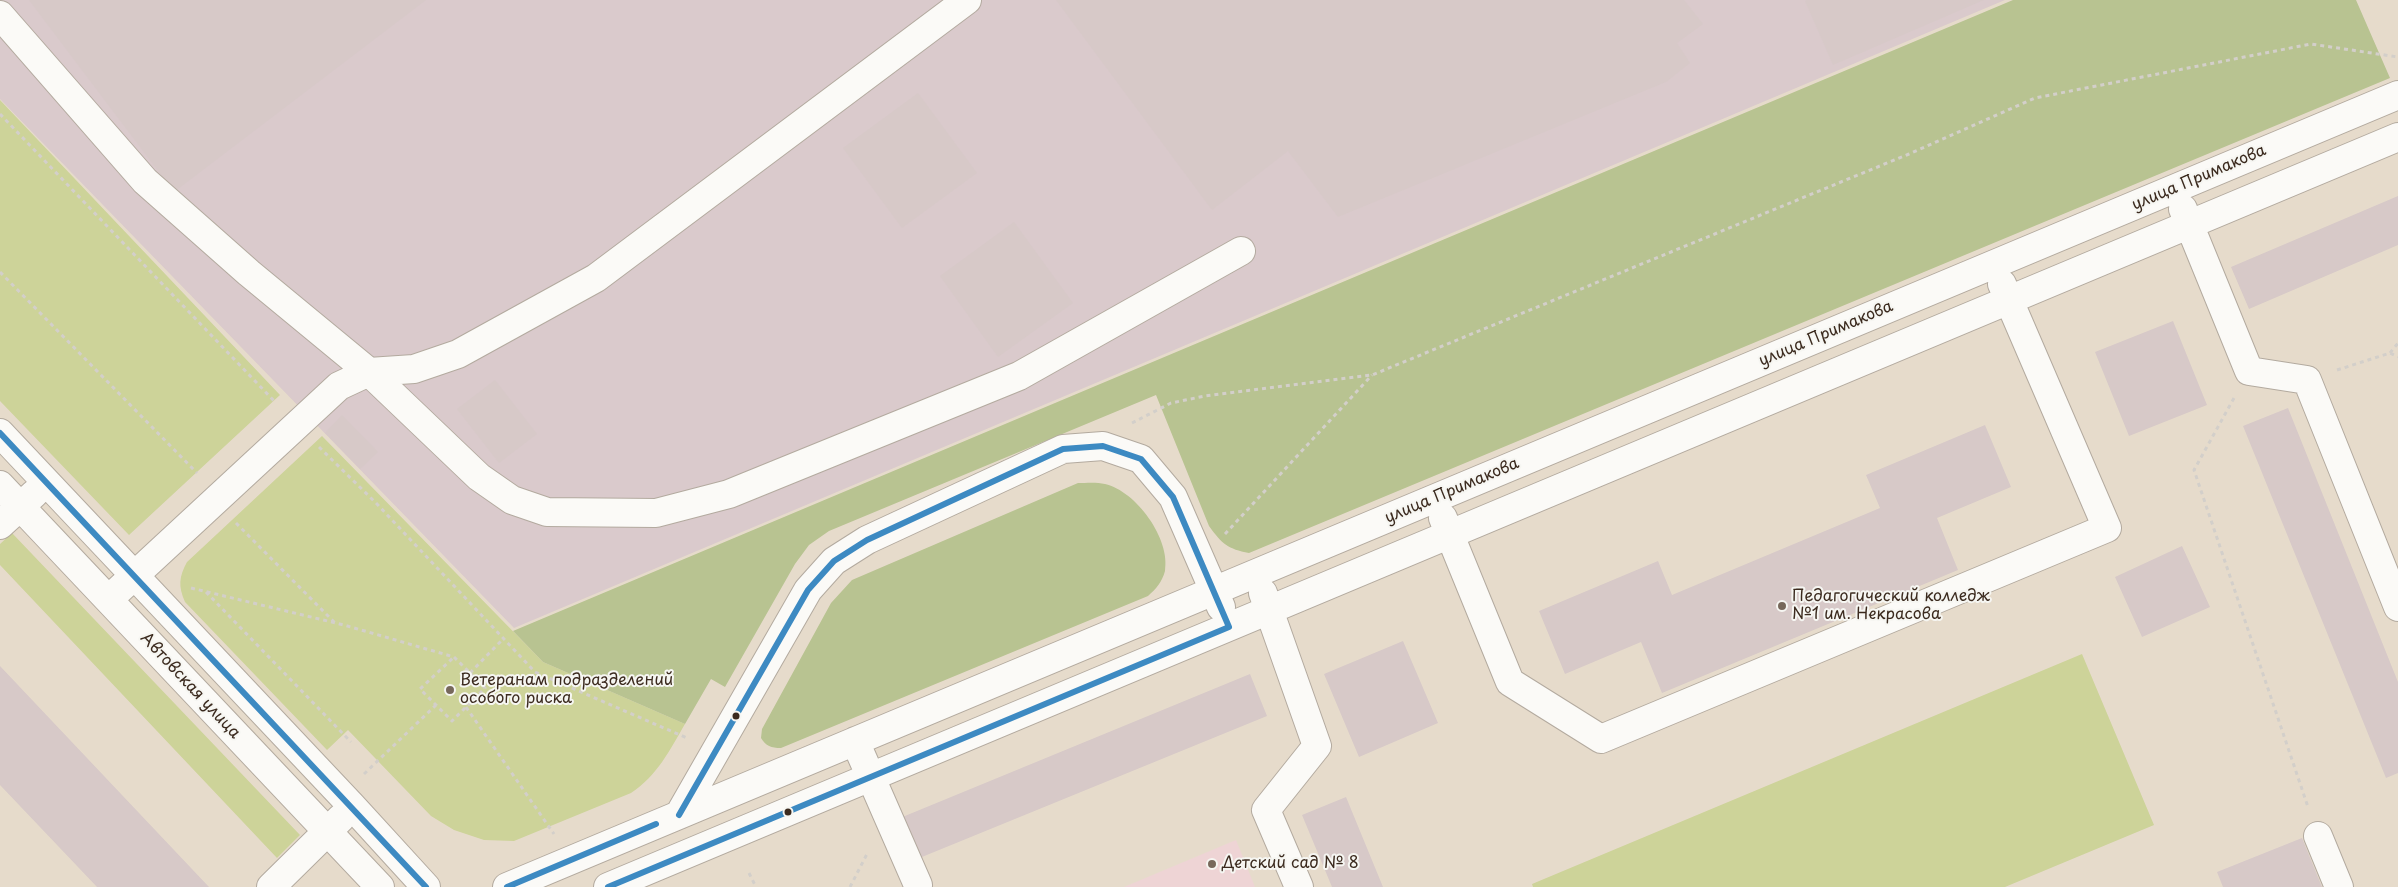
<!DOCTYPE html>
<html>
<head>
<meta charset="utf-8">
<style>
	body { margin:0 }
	canvas { display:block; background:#e6dbcb }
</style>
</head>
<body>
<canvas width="2398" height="887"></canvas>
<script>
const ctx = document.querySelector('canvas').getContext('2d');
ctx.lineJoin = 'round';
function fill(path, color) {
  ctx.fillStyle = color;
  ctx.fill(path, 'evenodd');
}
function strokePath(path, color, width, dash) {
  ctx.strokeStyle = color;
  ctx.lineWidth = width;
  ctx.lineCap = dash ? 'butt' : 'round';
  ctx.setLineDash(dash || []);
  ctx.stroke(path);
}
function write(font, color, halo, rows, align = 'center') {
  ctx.font = font + ' "Playpen Sans",sans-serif';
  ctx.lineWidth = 4;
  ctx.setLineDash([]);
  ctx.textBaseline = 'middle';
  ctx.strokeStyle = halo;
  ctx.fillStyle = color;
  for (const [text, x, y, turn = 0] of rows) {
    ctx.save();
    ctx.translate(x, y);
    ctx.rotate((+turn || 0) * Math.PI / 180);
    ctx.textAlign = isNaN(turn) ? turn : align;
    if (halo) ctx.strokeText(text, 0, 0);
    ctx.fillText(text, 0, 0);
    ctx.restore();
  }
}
fill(new Path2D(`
	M1236,840L1255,887H1124Z`), '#eed4d5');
fill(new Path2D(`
	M0,0H2005L514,628L0,99Z`), '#dacacc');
fill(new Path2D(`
	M0,100L280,395L129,535L0,401Z
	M322,436L543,662L685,724C670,750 657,776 631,793L514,841L484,840L454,830L431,816L348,730L327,750L185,602C178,586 179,577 187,562Z
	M12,533L300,835L277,858L0,565V544Z
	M2082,654L2154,825L2005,887H1533L1532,884Z`), '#cdd399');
fill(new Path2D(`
	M2013,0H2356L2390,78L1249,553C1228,549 1222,544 1209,526L1156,395L829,531L809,545L795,564L725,687L711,679L685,724L543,662L513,631Z
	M1078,483C1086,483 1097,482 1105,484C1136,491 1171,539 1165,571C1162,582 1156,589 1148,596L781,748C771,748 766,746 761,738L762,729L831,603L852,580Z`), '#b8c391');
fill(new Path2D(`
	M29,0H426L174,192Z
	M1056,0H1684L1703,24L1677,43L1690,63L1666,82L1338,217L1288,151L1212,210Z
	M1984,0L1833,65L1805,1L1807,0Z
	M918,93L977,173L902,228L843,148Z
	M2398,196V245L2249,309L2231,267Z
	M1014,222L1073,303L998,357L940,276Z
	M2173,321L2207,405L2129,436L2095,352Z
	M495,380L537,434L499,463L457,409Z
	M2288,408L2398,682V773L2386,778L2243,426Z
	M342,415L378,452L360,469L325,433Z
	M1985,425L2011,487L1937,518L1958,570L1662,693L1641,642L1565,674L1539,611L1658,561L1672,595L1880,508L1866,475Z
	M2182,546L2210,607L2142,637L2115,577Z
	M1403,641L1438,723L1359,757L1324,674Z
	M0,666L209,887H97L0,785Z
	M1250,674L1267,716L917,859L900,818Z
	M1346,797L1383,887H1332L1302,815Z
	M2302,838L2322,887H2223L2217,872Z`), '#d7c9c8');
const minor = new Path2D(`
	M0,15L145,181L249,273L369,372L479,477L512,500L547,512L656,513L729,494L1019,376L1241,251
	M2183,209L2249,371L2307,380L2398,607
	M0,433L352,806L426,887
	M0,485L380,887
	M1443,518L1510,682L1601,739L2107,528L2002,284
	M0,525L34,494
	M1263,593L1317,746L1266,810L1299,887
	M109,599L339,386L369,372L414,369L458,354L596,278L967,0
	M855,741L918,885
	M679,815L808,590L834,561L867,540L1063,449L1103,446L1141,459L1173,497L1221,607
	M2318,836L2339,887
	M271,887L341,818
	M507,887L2398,95
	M608,887L2398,137`);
strokePath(minor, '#b3aa9f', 30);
strokePath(new Path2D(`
	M0,114L276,403
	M0,272L197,473
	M2390,353L2398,343
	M2337,370L2390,353L2398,357
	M2234,398L2194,470L2308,807
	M1132,423L1171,403L1205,396L1372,375L1909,154L2035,98L2311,44L2398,57
	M319,447L376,503L535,672L687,738
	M236,523L335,623
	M1225,534L1372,375
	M191,588L344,625L454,657
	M206,592L351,742
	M454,657L485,688L452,721L420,689Z
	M470,673L503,639
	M466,707L554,834
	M364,774L436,705
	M749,873L756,887
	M850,887L868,852`), '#d3cfca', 3, [4, 4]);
strokePath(minor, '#fbfaf7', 28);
strokePath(new Path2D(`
	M0,433L426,887
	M679,815L808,590L834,561L867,540L1063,449L1103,446L1141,459L1173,497L1229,627
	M507,887L656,824
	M608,887L1229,627`), '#3d8ac2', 6);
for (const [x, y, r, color] of [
	[1782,606,5,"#77685b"],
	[450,690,5,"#77685b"],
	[736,716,4.5,"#3b2a1e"],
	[788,812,4.5,"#3b2a1e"],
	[1212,864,5,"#77685b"]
]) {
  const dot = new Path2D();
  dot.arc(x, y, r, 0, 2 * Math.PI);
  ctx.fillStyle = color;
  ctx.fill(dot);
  strokePath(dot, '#f6f6f2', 2);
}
write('16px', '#3b2a1e', '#f6f6f2', [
	["улица Примакова",2199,178,-23],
	["улица Примакова",1826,334,-23],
	["улица Примакова",1452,491,-23],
	["Автовская улица",190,686,47]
]);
write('16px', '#3b2a1e', '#f6f6f2', [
	["Педагогический колледж",1792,597],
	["№1 им. Некрасова",1792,615],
	["Ветеранам подразделений",460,681],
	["особого риска",460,699],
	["Детский сад № 8",1222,864]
], 'left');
</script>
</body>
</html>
